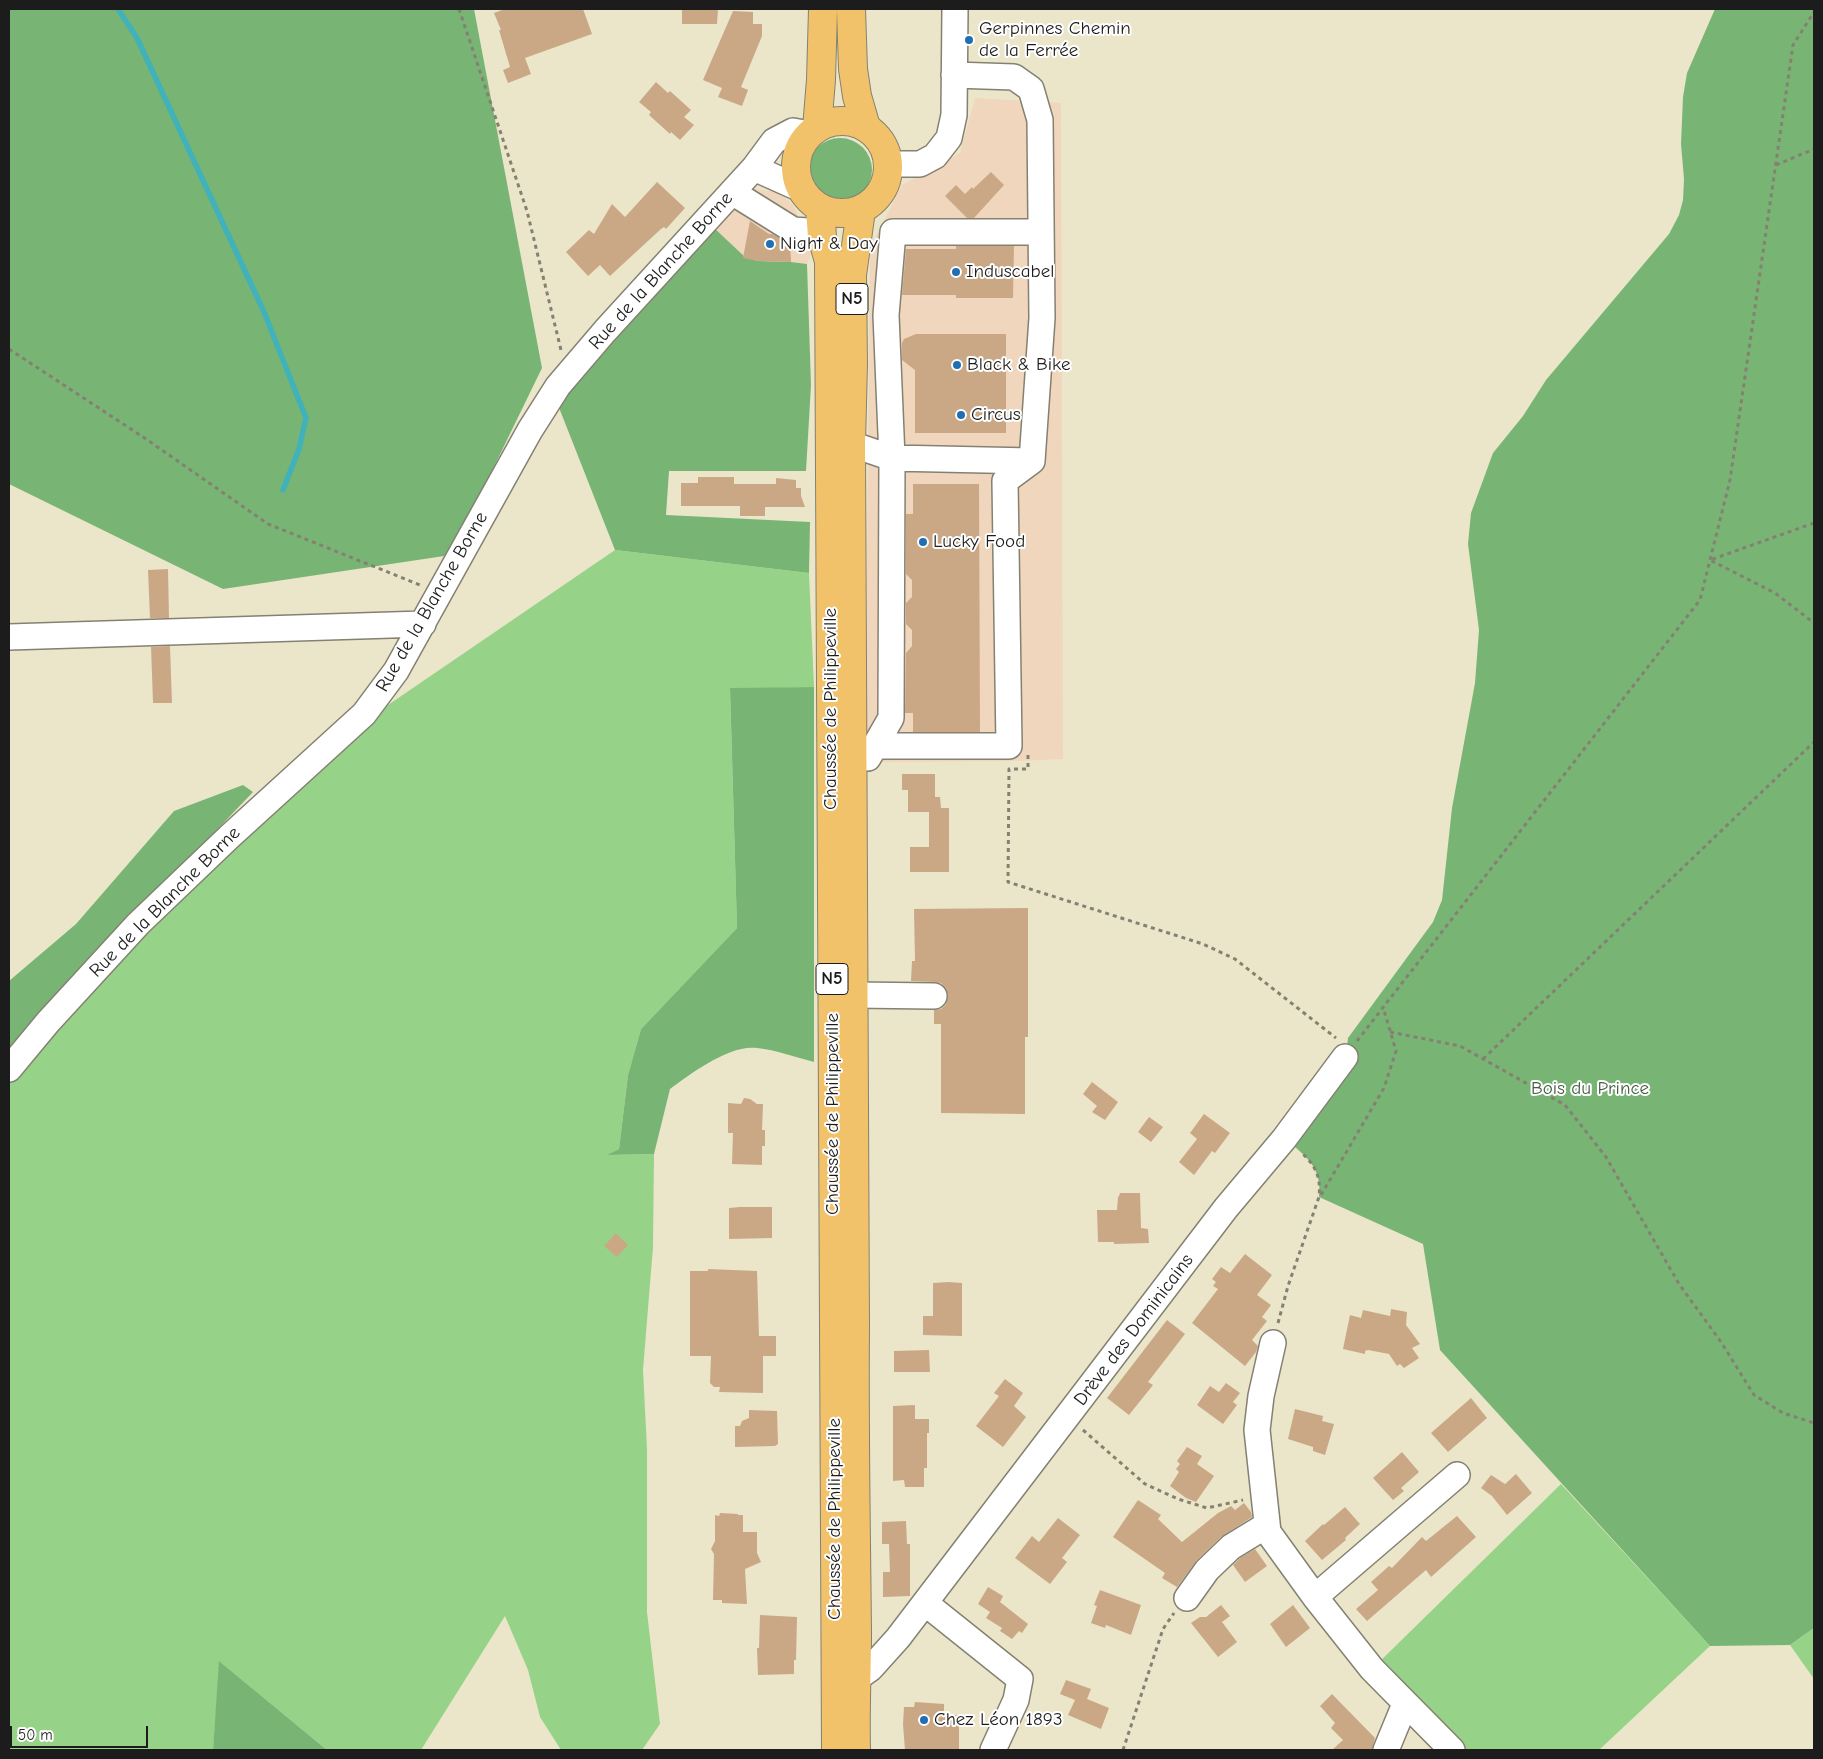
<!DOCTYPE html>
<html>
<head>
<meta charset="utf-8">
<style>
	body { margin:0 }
	#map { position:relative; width:1823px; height:1759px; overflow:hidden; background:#ebe6c9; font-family:"Comic Neue",sans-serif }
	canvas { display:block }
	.frame { position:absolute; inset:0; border:10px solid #1c1c1c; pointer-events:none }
	.scale { position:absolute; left:10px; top:1726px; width:138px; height:22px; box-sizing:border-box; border:2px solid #1c1c1c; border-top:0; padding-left:6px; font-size:15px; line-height:18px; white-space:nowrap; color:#1c1c1c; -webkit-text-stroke:4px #fff; paint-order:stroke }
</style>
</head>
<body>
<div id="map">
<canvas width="1823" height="1759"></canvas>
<div class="frame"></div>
<div class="scale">50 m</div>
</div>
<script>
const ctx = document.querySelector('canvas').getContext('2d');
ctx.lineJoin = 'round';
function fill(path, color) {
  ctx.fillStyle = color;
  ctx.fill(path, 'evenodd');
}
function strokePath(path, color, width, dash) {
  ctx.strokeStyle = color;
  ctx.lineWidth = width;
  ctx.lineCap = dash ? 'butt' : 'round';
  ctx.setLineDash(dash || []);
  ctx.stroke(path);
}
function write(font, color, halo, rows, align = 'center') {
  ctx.font = font + ' "Comic Neue",sans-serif';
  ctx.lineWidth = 4;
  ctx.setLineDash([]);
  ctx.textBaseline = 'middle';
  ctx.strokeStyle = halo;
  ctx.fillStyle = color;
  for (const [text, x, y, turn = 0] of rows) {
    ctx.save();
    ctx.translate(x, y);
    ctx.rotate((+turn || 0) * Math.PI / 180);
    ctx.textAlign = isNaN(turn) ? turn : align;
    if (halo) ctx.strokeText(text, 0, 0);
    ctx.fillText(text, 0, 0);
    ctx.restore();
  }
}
fill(new Path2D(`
	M975,98L1061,103L1063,759L1018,761L884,762L865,765L870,248L902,185L960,153Z
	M747,187L780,193L793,205L805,228L816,243L807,264L791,262L758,261L745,257L712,226Z`), '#f0d6bc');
fill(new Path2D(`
	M615,550L809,573L814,687L730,689L737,928L641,1029L628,1075L619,1149L608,1155L654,1154L653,1247L643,1370L647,1449V1612L660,1724L642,1750H561L540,1717L528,1670L505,1616L421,1750H327L220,1662L213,1750H9V1082L214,859L388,705Z
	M1561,1484L1710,1646L1599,1750H1452L1372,1669Z
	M1814,1628V1679L1790,1645Z`), '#96d389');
fill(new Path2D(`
	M9,9H474L542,368L451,555L223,589L9,484Z
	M1715,9H1814V1628L1790,1645L1710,1646L1440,1350L1423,1244L1319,1197C1322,1171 1310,1159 1290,1143L1344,1071L1348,1038L1433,922L1442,900L1452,808L1475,683L1479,630L1468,544L1471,513L1493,453L1523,416L1546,380L1669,234L1679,215L1683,200L1684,179L1681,144L1683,97L1687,73Z
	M808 170a32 32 0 1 1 64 0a32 32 0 1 1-64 0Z
	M712,226L745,257L758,261L791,262L807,264L811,385L806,471H669L666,515L810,522L809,573L615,550L556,400Z
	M814,687V1062C795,1057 776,1050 757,1048C730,1044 690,1074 670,1089L654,1154L607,1155L619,1149L628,1075L641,1029L737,928L730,688Z
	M243,785L253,792L102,950L9,1056V981L76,924L174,811Z
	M219,1661L327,1750H213Z`), '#78b575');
strokePath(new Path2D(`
	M118,9L137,38L264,312L306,418L299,449L283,490`), '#41b1ba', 5.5);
fill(new Path2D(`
	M505,9H583L592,34L525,58L531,74L508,83L503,70L510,67L499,30H501L494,13Z
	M682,9H718L717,24H682Z
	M733,11L753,12V24H762V36L741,87L748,90L742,106L718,97L722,88L703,80Z
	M656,82L668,93L670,91L691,110L684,117L694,125L680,140L671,132L670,134L649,115L651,112L639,102Z
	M991,172L1004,185L974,218H967L945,196L956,185L965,194L972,187L973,189Z
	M657,182L685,208L666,229L664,227L661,229L610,276L600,265L588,276L566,252L589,230L594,234L612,204L625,217Z
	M750,221L769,234H772L790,244L791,262L758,261L743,258Z
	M956,246H1014L1013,298H956V295H902L906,249H956Z
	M916,334H1006V433H915V370L902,360V343L904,339Z
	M698,477H734V484H776V478L796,480V488H801V496L805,507H765V516H740V506H681V483H698Z
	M913,484H979L980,732H913V713H905L906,653L912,646V630L906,624V603L912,597V580L906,574V514H913Z
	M168,569L169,618H150L148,570Z
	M170,646L172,703H153L151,647Z
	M902,774H935V797H940L941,808H949V872H910V847H929V812H908V790H902Z
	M1028,908V1037H1025V1114L941,1113V1024H934V1010L941,1009L946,1004L948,996L946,989L941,983L934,982L911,981L912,961H915L914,909Z
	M1092,1082L1118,1102L1105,1120L1092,1112L1097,1106L1083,1094Z
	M744,1098L750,1099L757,1104H763L762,1130H765V1146H762V1165L732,1164L733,1133H728V1103L741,1104Z
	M1204,1114L1230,1133L1215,1153L1212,1151L1194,1175L1179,1162L1197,1139L1190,1133Z
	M1149,1117L1163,1127L1151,1142L1138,1132Z
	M1120,1193H1140L1141,1228L1148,1229L1149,1243L1114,1244V1242H1098L1097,1210H1117L1118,1197L1119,1196Z
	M740,1207H772V1238L729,1239V1208Z
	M616,1233L628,1245L617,1257L604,1246Z
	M1245,1254L1272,1275L1257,1295L1271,1305L1262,1317L1267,1321L1252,1340L1258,1346L1256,1352L1245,1366L1192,1323L1218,1289L1213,1286L1216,1282L1212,1279L1221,1267L1230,1273Z
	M708,1269L757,1271L759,1336H776V1356H763V1393L719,1392L720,1387H714L710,1383L711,1356H690V1271H708Z
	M949,1282L962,1283V1336L923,1335V1316H933V1283Z
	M1391,1309L1407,1312L1406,1325L1420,1344L1412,1348L1419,1358L1404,1368L1400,1364L1397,1366L1389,1354L1368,1350L1365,1351V1354L1343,1349L1350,1315L1361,1318L1363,1310L1390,1316Z
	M1167,1320L1185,1334L1148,1382L1153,1385L1129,1415L1107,1398Z
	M929,1350L930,1372H894V1351Z
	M1005,1379L1023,1393L1014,1406L1026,1417L1003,1447L976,1426L999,1396L994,1393Z
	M1226,1383L1240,1393L1233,1402L1237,1405L1223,1424L1197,1405L1210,1386L1219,1392Z
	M1471,1398L1487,1418L1448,1452L1431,1433Z
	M915,1405V1419H929V1433H927V1468H924V1487H905L904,1480L893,1481V1406Z
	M1295,1409L1323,1416L1322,1421L1334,1424L1325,1455L1313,1451V1447L1288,1439Z
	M749,1410L777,1411L778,1444L775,1446L735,1447V1426H740L742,1421L749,1418Z
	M1187,1447L1202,1456L1197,1464L1214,1476L1196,1502L1186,1498L1170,1486L1179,1472L1176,1469L1180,1464L1177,1461Z
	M1402,1452L1419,1472L1401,1488L1404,1491L1393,1500L1373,1478Z
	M1516,1474L1532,1493L1507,1515L1492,1496L1481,1488L1491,1475L1505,1484Z
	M1138,1500L1161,1515L1158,1519L1182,1542L1218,1513L1231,1506L1235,1510L1244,1503L1251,1512L1252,1517L1221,1537L1197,1560L1177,1587L1162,1578L1165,1573L1113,1537Z
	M1345,1507L1360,1524L1345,1538L1346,1540L1322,1560L1305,1541L1323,1524L1324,1525Z
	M720,1513L738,1514V1515H743V1532H757V1553L761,1562L745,1569L747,1604L722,1603V1600H713L714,1554L711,1549L715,1541V1515L719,1516Z
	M1457,1516L1476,1537L1431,1577L1426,1570L1367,1621L1356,1609L1378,1590L1371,1582L1389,1566L1392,1568L1422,1537L1426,1541Z
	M1058,1518L1080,1535L1062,1558L1067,1562L1050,1584L1015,1558L1032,1536L1039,1542Z
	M906,1521L907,1544H910V1596L883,1597V1572H890L889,1544H882V1522Z
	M1255,1549L1267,1566L1245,1582L1233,1565L1240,1558Z
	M988,1587L1003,1596L1000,1602L1028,1624L1022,1633L1019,1631L1012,1639L1000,1631L1002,1628L986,1618L990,1612L978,1604Z
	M1100,1590L1141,1605L1131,1635L1106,1625L1105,1628L1091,1623L1097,1606L1094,1605Z
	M1221,1605L1230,1616L1222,1622L1237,1642L1218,1657L1191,1623L1200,1617H1206Z
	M1293,1605L1310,1628L1286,1647L1270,1624Z
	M760,1615L797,1617L796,1660H794V1674L758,1675L757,1648H759Z
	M1066,1680L1091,1689L1087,1699L1109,1708L1101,1729L1068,1715L1075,1700L1060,1694Z
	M1332,1694L1375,1738L1372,1750H1332L1343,1740L1331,1728L1335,1723L1320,1706Z
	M915,1702L944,1704V1715H959V1750H905L903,1724L904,1707H914Z`), '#caa885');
const minor = new Path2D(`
	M889,164H920L935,156L949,138L954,115L955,9
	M754,168L801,189
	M732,192L793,230L822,232
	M851,444L892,458L1032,461
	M9,637L423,624
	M876,746H1009L1005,481L1032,461L1042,318L1040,120L1031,89L1014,77L954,75
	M868,758L891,718L892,458L886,315L893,232H1041
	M854,995L934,996
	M9,1069L48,1022L138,924L229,837L364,714L396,671L530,430L558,386L605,331L754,168L774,141L793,131L810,134
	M1273,1343L1261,1396L1257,1430L1268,1532L1315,1597L1372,1669L1452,1750
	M1315,1597L1457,1475
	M1187,1598L1207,1570L1231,1547L1267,1525
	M925,1603L1020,1679L1016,1700L993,1750
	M857,1678L871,1668L898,1638L1226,1208L1284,1139L1345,1057
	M1386,1750L1405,1704`);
const major = new Path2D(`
	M796 167a46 46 0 1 1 92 0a46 46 0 1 1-92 0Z
	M820,208L822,237L829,261L836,1750
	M856,1750C855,1711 857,1672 857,1632C856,1531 854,1429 855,1328L851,444L853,364L852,275L861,210`);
const highway = new Path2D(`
	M851,9L853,69L857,96L866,127
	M817,128L821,80L823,9`);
strokePath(minor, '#848172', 28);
strokePath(major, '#848172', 30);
strokePath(highway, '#848172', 30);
strokePath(new Path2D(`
	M459,9L527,211L561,350
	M1776,165L1814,149
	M9,349L146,439L268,524L420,585
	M1814,523L1710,560L1775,593L1814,623
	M1028,755V769H1009L1008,882L1203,944L1235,959L1336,1038
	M1390,1032L1460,1046L1565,1105L1606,1157L1679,1284L1721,1342L1754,1395L1783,1413L1814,1423
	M1357,1041L1700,600L1730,480L1793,45L1814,12
	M1483,1059L1814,742
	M1321,1195L1384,1088L1396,1051L1383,1007
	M1278,1323L1288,1286L1319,1197C1321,1177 1316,1166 1301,1152
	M1083,1430L1145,1484L1178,1499L1207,1508L1243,1500
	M1123,1750L1163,1629L1174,1613`), '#848172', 3, [4, 4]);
strokePath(minor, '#fff', 25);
strokePath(major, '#f2c26a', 28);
strokePath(highway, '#f2c26a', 28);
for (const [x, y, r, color] of [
	[969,40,5,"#1f6fb2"],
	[770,244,5,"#1f6fb2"],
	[956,272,5,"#1f6fb2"],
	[957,365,5,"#1f6fb2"],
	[961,415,5,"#1f6fb2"],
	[923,542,5,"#1f6fb2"],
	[924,1720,5,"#1f6fb2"]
]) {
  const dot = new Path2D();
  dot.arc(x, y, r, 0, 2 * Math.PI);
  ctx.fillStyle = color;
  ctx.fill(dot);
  strokePath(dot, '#fff', 2);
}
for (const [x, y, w] of [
	[852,299,32],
	[832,979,32]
]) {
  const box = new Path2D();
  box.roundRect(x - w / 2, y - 15.5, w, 31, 4);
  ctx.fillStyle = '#fff';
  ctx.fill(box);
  strokePath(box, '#1c1c1c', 1);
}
write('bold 18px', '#1c1c1c', null, [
	["N5",852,299],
	["N5",832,979]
]);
write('19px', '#1c1c1c', '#fff', [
	["Gerpinnes Chemin",979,29],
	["de la Ferrée",979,51],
	["Night & Day",780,244],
	["Induscabel",966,272],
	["Black & Bike",967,365],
	["Circus",971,415],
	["Lucky Food",933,542],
	["Chez Léon 1893",934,1720]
], 'left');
write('19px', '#1c1c1c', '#fff', [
	["Rue de la Blanche Borne",661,271,-48],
	["Rue de la Blanche Borne",432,602,-60],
	["Chaussée de Philippeville",831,709,-90],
	["Rue de la Blanche Borne",165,902,-45],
	["Chaussée de Philippeville",833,1114,-90],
	["Drève des Dominicains",1134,1330,-53],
	["Chaussée de Philippeville",835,1519,-90]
]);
write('19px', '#475c42', '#fff', [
	["Bois du Prince",1590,1089]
]);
</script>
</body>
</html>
